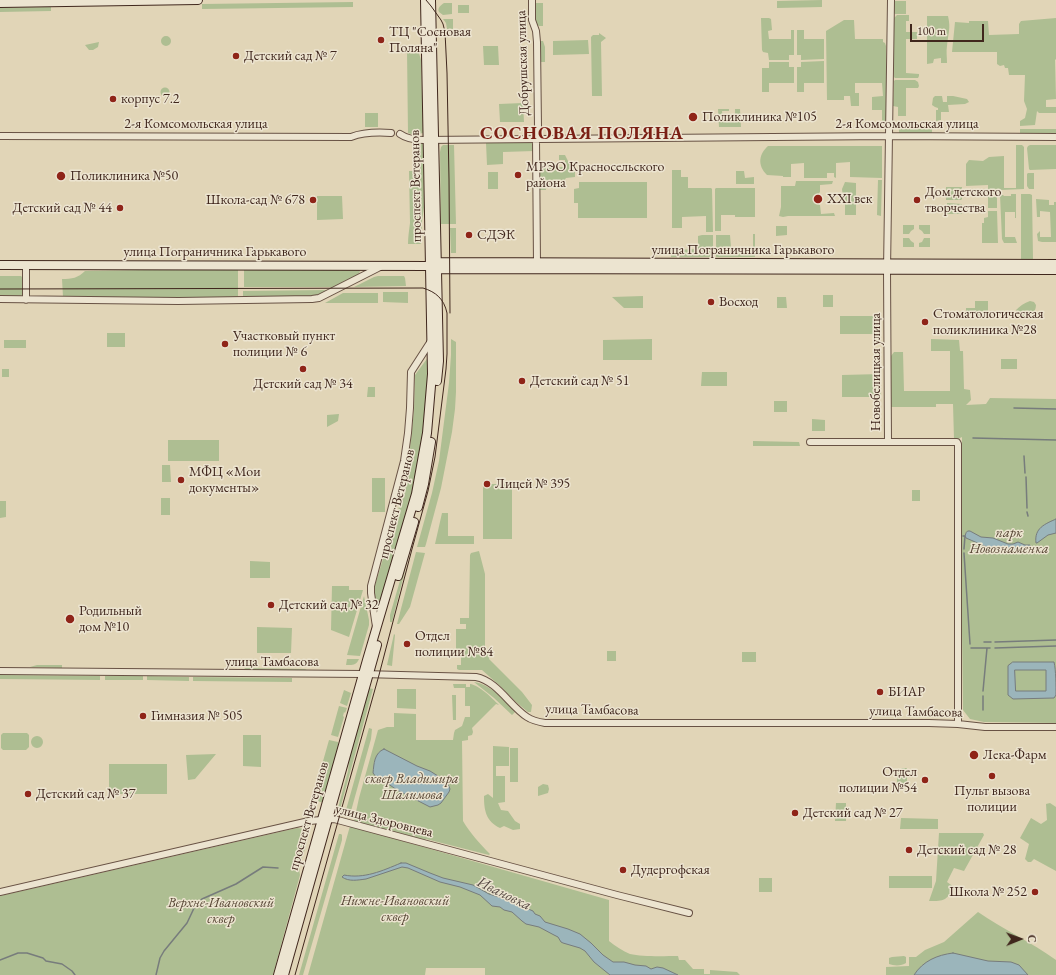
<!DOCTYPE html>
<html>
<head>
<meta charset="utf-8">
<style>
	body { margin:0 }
	#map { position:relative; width:1056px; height:975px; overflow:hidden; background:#e1d5b7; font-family:"EB Garamond",serif }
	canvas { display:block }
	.north { position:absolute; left:1000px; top:919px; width:40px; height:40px; -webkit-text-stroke:3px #ece4d0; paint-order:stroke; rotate:89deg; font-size:11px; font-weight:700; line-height:16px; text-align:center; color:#40271d }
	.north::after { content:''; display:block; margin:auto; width:14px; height:18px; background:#40271d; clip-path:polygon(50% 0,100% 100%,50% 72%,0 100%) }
	.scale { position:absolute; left:910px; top:24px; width:74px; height:18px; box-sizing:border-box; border:2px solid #40271d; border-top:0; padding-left:5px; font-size:12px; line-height:14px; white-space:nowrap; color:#40271d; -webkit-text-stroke:3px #ece4d0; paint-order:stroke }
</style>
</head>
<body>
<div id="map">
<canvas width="1056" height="975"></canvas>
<div class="north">С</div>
<div class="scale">100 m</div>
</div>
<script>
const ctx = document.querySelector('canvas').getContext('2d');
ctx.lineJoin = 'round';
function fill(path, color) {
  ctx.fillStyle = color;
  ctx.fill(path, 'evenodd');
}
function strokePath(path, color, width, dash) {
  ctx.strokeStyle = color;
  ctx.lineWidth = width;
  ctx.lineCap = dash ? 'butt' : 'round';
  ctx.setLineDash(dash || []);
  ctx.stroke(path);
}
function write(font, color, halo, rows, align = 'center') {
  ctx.font = font + ' "EB Garamond",serif';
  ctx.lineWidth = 3;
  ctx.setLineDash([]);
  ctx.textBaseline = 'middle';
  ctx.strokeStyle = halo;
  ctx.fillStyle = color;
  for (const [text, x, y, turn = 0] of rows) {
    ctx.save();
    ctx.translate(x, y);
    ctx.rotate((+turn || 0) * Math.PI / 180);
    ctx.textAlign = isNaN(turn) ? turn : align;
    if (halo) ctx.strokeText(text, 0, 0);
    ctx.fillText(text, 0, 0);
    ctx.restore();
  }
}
fill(new Path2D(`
	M822,0V7L777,8V1Z
	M894,1H906V14H895L894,13Z
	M353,2V7L202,9V4Z
	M444,3H452V14L443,15L439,12C437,8 441,5 444,3Z
	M534,3H543V26H539L536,24V9L534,7Z
	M458,5H469V13H458Z
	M51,7V11L0,12V8Z
	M897,15H909V21H906V32H917V39H906V73L919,74V76L918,78H895L894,77V18Z
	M927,16H948C951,29 948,33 947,46C946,51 947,57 947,63H941V58L934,59L933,63L927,64Z
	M761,18H769L771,19L772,30L768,31L769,39H791V30H794V55H789V60H769L768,53L763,52L762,50Z
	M1056,18V59L1055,60L1056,99L1046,100V107H1056V113H1039L1037,111L1035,125L1020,126V121L1025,118L1027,109L1024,101L1025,75H1009L1008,68H1005L1004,65L1000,66L997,64V52H952L955,22L969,23V21H988L989,35L1019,34V24L1021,21Z
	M443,19H453V29H447L446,23Z
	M844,20H854L855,39H883V42L885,43L886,46V124H882V110H872V97L883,96L882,83H855V93H859V106H851L850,96H844V100H827L826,31Z
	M797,30H804V39H824V59L801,60V55H797Z
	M599,33L606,38L601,42L602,96H592L591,37L593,35H599Z
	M161 41a5 5 0 1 1 10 0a5 5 0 1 1-10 0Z
	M588,40L589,54L553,55V41Z
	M539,41H543L545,47V62H539Z
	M99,42L98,47L93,50H89L85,45Z
	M483,46H498L499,65H484Z
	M407,50H418L421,60L423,133L414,135L408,133Z
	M824,61V83H804V92H797V67H801V62Z
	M769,62H789V67H794V83H769V92H762V68H769Z
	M895,80H915L918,82L919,86L918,88H906V116H898V107L893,106L894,81Z
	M160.5 92a4.5 4.5 0 1 1 9 0a4.5 4.5 0 1 1-9 0Z
	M935,96H942L943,102H947V96H953L967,99L969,102L965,104L948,105L949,112H941V120L936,121V110H938V108L935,107L932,105L933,98Z
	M523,103L524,122H500L499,104Z
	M718,109H729V111H722L723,120L735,119V109H740L741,127H719Z
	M365,113H378V127H365Z
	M899,129H932V134L899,133Z
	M1020,129H1056V134H1020Z
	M418,141H423L424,207L422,221L421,244H408C408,237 409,231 410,223L409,171H418Z
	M532,141L534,143V151L503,152V164L487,165L486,143Z
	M443,145H454L456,224H441L440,152L441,147Z
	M1016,145H1022L1024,147V189L1000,190L997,192V194H988V185L966,186V164L969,160L983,161L989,157L1004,156V188H1016Z
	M1030,145H1056V169L1030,170L1029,169L1027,148L1028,146Z
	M768,146H882V178L850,177V162L836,163V178L834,177V173H827V178H804V163L791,164V177H783V176L767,175C757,165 759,154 768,146Z
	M559,155H565L569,163L575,164V177L566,178L561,185L549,186L546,188V190H540V168L565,167V160H559Z
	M672,170H681V177H688V188H711L712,189L713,232H706V216L682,217V228H672Z
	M736,171H744L745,178L754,177V184H736Z
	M488,172H498V189H488Z
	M1028,173H1034V189H1029L1027,186V174Z
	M878,180H882L881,216L877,215Z
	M796,181H833L832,184L820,185V192L819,193V205H820L821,214L834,213L835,216H788L783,217L779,216L781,207V186H795Z
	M579,182H647V218H578V203H574V189L579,188Z
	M845,182L856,183V215H845V198H843L842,189Z
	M946,187H962V199L961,200H946Z
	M716,188H755V217H735V215H721V231H715V189Z
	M1011,194H1016V218H1015V212H1005V237H1015L1017,243H1004L1002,239L1000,195H1003L1004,196H1011Z
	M1021,194H1030L1032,195L1033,259H1021Z
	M317,196H342L343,219L317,220Z
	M988,197H997V208H988Z
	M1036,199L1049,200V205H1054V202H1056V242H1042L1038,241L1037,234L1040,231V237H1051L1050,212L1040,211V217H1037Z
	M947,203L962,204V214H947Z
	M988,211H997L998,243H982V223H984V218L988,217Z
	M903,225H914V229L911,231L909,234H903Z
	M919,225H930V234H924L922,231L919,229Z
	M776,226H787V235L776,236Z
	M450,228H456V253H451Z
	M753,234H755V257H716V235H730L731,247H753Z
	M702,235H713V257H671V250L698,249V236Z
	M903,238H909L911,241L914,243V247H903Z
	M924,238H930V247H919V243L922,242Z
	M357,269L360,271L359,274L335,287H244V270Z
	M145,270H238V297H63L62,279C72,279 78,278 85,271Z
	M0,276H21L22,277L23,294L22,295L20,296H0Z
	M378,276H404L405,278L406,286L354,287L374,277Z
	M327,290L320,294L314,296H243V291Z
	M383,292H408V303L383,302Z
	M343,293H378V303H325Z
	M823,295H833V307H823Z
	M643,296V308H624L612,297Z
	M777,297H786L787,308H777Z
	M975,301H988V318H976L975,311H972V314H966V308H975Z
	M1030,301L1034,302L1036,305C1036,317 1020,322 1016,310C1020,306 1024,303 1030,301Z
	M840,316H881V334H840Z
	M107,333H125V347H107Z
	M451,339L456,342V392L455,409L452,432L441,488L426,544L425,547H417L432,493L439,461L449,383L451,355Z
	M652,339V360H603V340Z
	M931,339L959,340L960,351H963L964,389L970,390L971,400L966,405L986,404L990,398L1056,399V723L984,722L970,719L963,710L962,631V437L958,439H954L953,404H936V407H890L891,356L894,352H903L904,391H950V351H931Z
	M4,340H26V348H4Z
	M429,356L424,434L414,490L379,608L375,606V585L402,497L408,467L414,410L415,375Z
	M1001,359H1017V369H1001Z
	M2,369H9V377H2Z
	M702,372H727V386H701Z
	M881,374V397H842V375Z
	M368,387H375V397H367Z
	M774,401H787V412H774Z
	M339,414L338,421L327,427V415Z
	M812,419L825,420V431H812Z
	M168,440H219V461H168Z
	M753,441L799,442L800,446H753Z
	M162,465H170L171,482H162Z
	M372,478H385V512H372Z
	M483,484H512V539H483Z
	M912,490H920V501H912Z
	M161,498H170V515H161Z
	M0,501H6V517L0,518Z
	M442,513H448V536H474V544H435Z
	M409,551H410L392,622H390V615L408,553Z
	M479,551L485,574V651L489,652L490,655L489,659L522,692L532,705L531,712H528L516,702L499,685L482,670H459L457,669V665H461V652H456V629H466V624H460V618H469L470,555L471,553Z
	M416,552L425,553L410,607L399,624H397Z
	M250,561L270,562V578H250Z
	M332,586H349V590H363L349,637L331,630Z
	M364,596L369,620V625L360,656L347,655Z
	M257,627L292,628L291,653H257Z
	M394,634L395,635L392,666L387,665Z
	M607,651H616V661H607Z
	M742,652H756V662H742Z
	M347,659H359C356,666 352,665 346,665Z
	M37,665H62V668L30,667Z
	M244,668L307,669L305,670H247Z
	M0,675L100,676V680L0,679Z
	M105,676H143V680H105Z
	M147,676L189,677V681L147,680Z
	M193,677L292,678V682L193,681Z
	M474,682C489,684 507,700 515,712L512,715L494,698Z
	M453,684H466V687H470V684C479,685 492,698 499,705L496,704L472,728L473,732L472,735L468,736V740L462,741L463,821C470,833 480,844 490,854L489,855L426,839L425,840L354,821L359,798L378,730L387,727H394V713L416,714V740H453L454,733L455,730L462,726L465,717H470V706H465V688H454Z
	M369,688L373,689L340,809L338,808L348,771L349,760Z
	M397,689H416V709L397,708Z
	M344,690L351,693L347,706L340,703Z
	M452,695H456V720H453Z
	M339,706L347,708L345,713L344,712L343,716L344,717L338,737L331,735Z
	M369,728L372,729L371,739L351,811L346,810Z
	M3,733H27L29,735V747L26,750H3L1,748V735Z
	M243,735H261V767L243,766Z
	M31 742a6 6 0 1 1 12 0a6 6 0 1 1-12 0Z
	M329,740L338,742V757L325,803L312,800Z
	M493,746L509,747V766H496V776H505V802L498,803L501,810L508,811L515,821L520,824V829L513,830L504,826L500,828C486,821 484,811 484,796L488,794L493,798Z
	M510,748H518V782H510Z
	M216,754L195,779L188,780L186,755Z
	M109,764H167V794H109Z
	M902,768H907V784H897V774Z
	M543,784L548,785L549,789L548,793L538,796V787Z
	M836,803H846V821H835Z
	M1050,803L1056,807V871L1034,859L1031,862H1028L1025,859L1029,844L1020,838L1031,818L1041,824L1047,820L1046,804Z
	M901,818L938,819V829H900Z
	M350,826L609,900V941C615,946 623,951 630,954C642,957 665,956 678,956L679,960H685L693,969H704V974H710V970L737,972L740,975H485V968H426L425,975H308Z
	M297,828L306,829C312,843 297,860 300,875L273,975H0V896Z
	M939,833H983L984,835L964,871L954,868L947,882L954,887C946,901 945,901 929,901L936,881Z
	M339,834H341L342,835V840L303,975H299Z
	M889,876H932V888H889Z
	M759,878H772V892H759Z
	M978,912C1003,929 1031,942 1056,960V975H886V967L909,966V957H916L925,950L944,942Z
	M904,956L906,957V963C902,966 894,966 889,964V958L892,957Z`), '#aebe92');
const water = new Path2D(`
	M1056,519V533L1048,535L1037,543H1036C1034,528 1045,524 1056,519Z
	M968,531H970L981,537L993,538L1008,544H1013L1018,542L1025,545H1030L1032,548L1031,550C1027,552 1025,551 1021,551C1017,552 1013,553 1008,553C994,551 980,544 966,538L965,536L966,533Z
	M1013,662H1054C1056,670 1056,686 1056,695L1054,698L1013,699L1008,695V666ZM1015,670H1046V691H1016Z
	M384,749L417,766L430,771L438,776L448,784L450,789L449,792L441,803L438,805L430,807L397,790L384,781L377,778L373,773C374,764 374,753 384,749Z
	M401,863H406L430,873L443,878L473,885L489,894L512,901C519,898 524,901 526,908L533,911L535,914L540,916L545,922L568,929L580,934L591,943L603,955L613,962H624L635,965L646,966L651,969L657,967L663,968L678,975H610L594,962L585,951L580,948L563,943L561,942L558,937L554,935L539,927L526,924L522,921L512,912L504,910L500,907L492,906L480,895L460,887L440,882L408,868L402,867L366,879C358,880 349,882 342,877L344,875C364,879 382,871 401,863Z
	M953,953L988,961L1011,962L1019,965L1028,975H914C923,961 937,955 953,953Z`);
fill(water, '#9bb5bb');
strokePath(water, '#777c7c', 1);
strokePath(new Path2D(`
	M1014,408L1056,409
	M973,438L1056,440
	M1024,456L1025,473
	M1026,477L1027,508
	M1027,512L1028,516
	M963,536H965L964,549
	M964,553L970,644
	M984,642H991
	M995,642L1056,640
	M971,648H990
	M995,648L1056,646
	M983,691L987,648
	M983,710V696
	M0,960L18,953H27L43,958L46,961L62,964L72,971L75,975
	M156,975L160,958L164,951L187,923L196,904L202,899L236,884L263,867L278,868`), '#777c7c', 1.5);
const street = new Path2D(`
	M532,0V20L536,31L537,42L538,128L536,139L537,265
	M400,134C407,139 416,140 424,140L889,136L1056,137
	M0,136L351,137C364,132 377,132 391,133
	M0,299L178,301L312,299L319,298L380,267
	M26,300V265
	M810,442H957L958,444V724
	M888,442L887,270L891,0
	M376,627L371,593V586L404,461L408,433L410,408L411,372L431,341
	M0,671L363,674L476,677C497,681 510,706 527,717C533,721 539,722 545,723H929L958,724L985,727H1056
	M0,892L309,821L334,819L617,895L689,913`);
const secondary = new Path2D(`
	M431,0L439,361L437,381
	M0,3L198,0
	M433,264L437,262L1056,264
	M0,265L430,266L437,269L1056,270
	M418,507L424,484L431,442
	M398,576L414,522
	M278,975L367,660L416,494L427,433L432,374L425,0
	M284,975L377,645`);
strokePath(street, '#685244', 8);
strokePath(secondary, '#40271d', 10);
strokePath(street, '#ece4d0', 6);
strokePath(secondary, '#ece4d0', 8);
strokePath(new Path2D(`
	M426,0L431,6L441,20L443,24L445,32L447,73L449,179L450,313
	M0,289L423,288C436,292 444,299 447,313V354L446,369L435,457L428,491L412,549L379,675L295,975`), '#40271d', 1);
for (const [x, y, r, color] of [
	[381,40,4,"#8f2418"],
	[236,56,4,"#8f2418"],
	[113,99,4,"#8f2418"],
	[693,117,5,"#8f2418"],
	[518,175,4,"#8f2418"],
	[61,176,5,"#8f2418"],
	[818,199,5,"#8f2418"],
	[313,200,4,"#8f2418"],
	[917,200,4,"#8f2418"],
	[120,208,4,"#8f2418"],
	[469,235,4,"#8f2418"],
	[711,302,4,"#8f2418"],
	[925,322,4,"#8f2418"],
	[225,344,4,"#8f2418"],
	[303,369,4,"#8f2418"],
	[522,381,4,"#8f2418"],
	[181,480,4,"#8f2418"],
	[487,484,4,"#8f2418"],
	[271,605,4,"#8f2418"],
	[70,619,5,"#8f2418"],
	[407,644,4,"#8f2418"],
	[880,692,4,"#8f2418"],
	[143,716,4,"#8f2418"],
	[974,755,5,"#8f2418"],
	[992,776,4,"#8f2418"],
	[925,780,4,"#8f2418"],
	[28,794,4,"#8f2418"],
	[795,813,4,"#8f2418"],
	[909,850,4,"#8f2418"],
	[623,870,4,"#8f2418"],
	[1035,892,4,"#8f2418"]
]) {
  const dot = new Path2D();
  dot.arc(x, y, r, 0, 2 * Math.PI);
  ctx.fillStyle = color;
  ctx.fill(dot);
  strokePath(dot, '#ece4d0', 1.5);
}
write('14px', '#40271d', '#ece4d0', [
	["ТЦ \"Сосновая",389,32],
	["Поляна\"",389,48],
	["Детский сад № 7",244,56],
	["корпус 7.2",121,99],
	["Поликлиника №105",702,117],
	["МРЭО Красносельского",526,167],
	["района",526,183],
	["Поликлиника №50",70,176],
	["Дом детского",925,192],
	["творчества",925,208],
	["XXI век",827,199],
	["Школа-сад № 678",305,200,"right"],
	["Детский сад № 44",112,208,"right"],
	["СДЭК",477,235],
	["Восход",719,302],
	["Стоматологическая",933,314],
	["поликлиника №28",933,330],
	["Участковый пункт",233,336],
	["полиции № 6",233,352],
	["Детский сад № 51",530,381],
	["Детский сад № 34",303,384,"center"],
	["МФЦ «Мои",189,472],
	["документы»",189,488],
	["Лицей № 395",495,484],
	["Детский сад № 32",279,605],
	["Родильный",79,611],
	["дом №10",79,627],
	["Отдел",415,636],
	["полиции №84",415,652],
	["БИАР",888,692],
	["Гимназия № 505",151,716],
	["Лека-Фарм",983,755],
	["Отдел",917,772,"right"],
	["полиции №54",917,788,"right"],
	["Пульт вызова",992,791,"center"],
	["полиции",992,807,"center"],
	["Детский сад № 37",36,794],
	["Детский сад № 27",803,813],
	["Детский сад № 28",917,850],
	["Дудергофская",631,870],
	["Школа № 252",1027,892,"right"]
], 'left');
write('14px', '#40271d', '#ece4d0', [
	["Добрушская улица",523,63,-92],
	["2-я Комсомольская улица",196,124],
	["2-я Комсомольская улица",907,124],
	["проспект Ветеранов",416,186,-91],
	["улица Пограничника Гарькавого",743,250],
	["улица Пограничника Гарькавого",215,252],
	["Новобелицкая улица",876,372,-90],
	["проспект Ветеранов",397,504,-76],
	["улица Тамбасова",272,662],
	["улица Тамбасова",592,710,1],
	["улица Тамбасова",916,712,1],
	["проспект Ветеранов",309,816,-74],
	["улица Здоровцева",384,821,14]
]);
write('italic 14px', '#564534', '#ece4d0', [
	["парк",1009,533],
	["Новознаменка",1009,549],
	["сквер Владимира",412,779],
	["Шалимова",412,795],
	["Нижне-Ивановский",395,901],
	["сквер",395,917],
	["Верхне-Ивановский",221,903],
	["сквер",221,919]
]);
write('italic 15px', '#574a44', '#ece4d0', [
	["Ивановка",504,894,26]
]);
ctx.letterSpacing = '1px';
write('bold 18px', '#7a1f14', '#ece4d0', [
	["СОСНОВАЯ ПОЛЯНА",582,134]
]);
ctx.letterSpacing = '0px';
</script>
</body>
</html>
